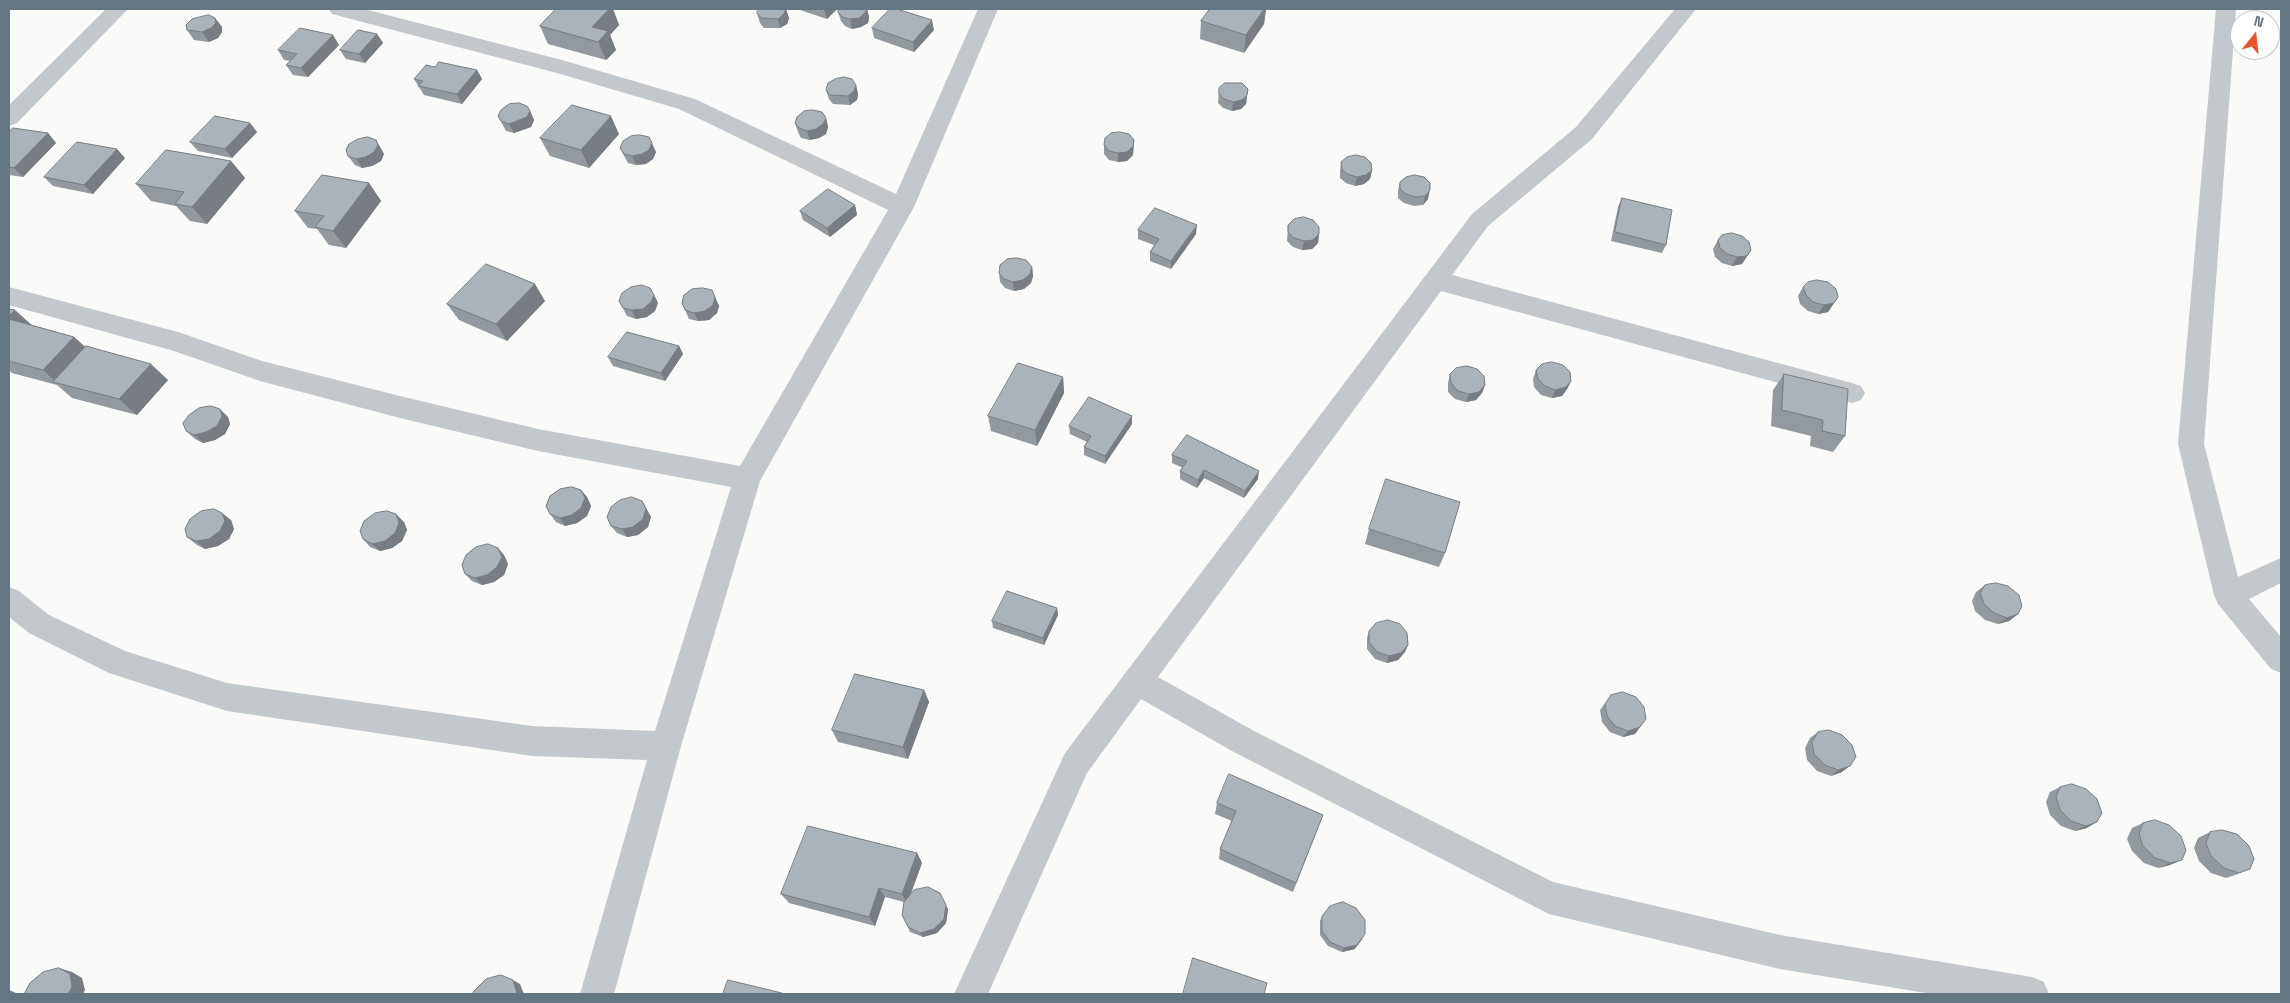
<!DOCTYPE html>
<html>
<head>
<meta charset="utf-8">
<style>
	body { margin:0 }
	#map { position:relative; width:2290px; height:1003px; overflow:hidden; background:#fafaf8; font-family:"Space Grotesk",sans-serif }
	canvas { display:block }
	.frame { position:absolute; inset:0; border:10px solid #657683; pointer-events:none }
	.north { position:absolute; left:2230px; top:10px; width:50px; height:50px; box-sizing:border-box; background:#fff; border:1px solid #c1c8cd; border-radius:50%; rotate:16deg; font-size:14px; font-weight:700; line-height:20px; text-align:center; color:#657683 }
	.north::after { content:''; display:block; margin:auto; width:18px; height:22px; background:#e4572e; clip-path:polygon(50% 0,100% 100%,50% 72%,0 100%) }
</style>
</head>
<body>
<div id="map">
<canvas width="2290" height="1003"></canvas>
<div class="frame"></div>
<div class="north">N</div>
</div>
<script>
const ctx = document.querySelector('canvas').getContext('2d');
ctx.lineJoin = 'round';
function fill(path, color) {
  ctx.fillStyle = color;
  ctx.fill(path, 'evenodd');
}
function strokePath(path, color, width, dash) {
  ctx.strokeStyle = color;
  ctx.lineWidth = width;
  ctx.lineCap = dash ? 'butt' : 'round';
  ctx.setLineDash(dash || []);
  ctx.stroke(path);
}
fill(new Path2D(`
	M106,9H128L17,123L9,126V105Z
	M329,9H364L562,60L695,99L896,194L978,9H998L914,207L760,481L681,746L614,994H580L647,760L532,756L227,711L109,673L29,633L9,617V587L19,591L49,615L125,651L227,683L532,726L655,731L731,487L538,451L400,418L260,381L174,351L9,305V287L178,332L262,361L400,396L538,429L740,466L888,210L679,109L557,73L332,14Z
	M1675,9H1696L1592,139L1488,226L1452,275L1852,383L1861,386L1865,393L1861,400L1852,403L1441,291L1158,677L1254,731L1553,882L1780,935L2032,977L2044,982L2049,994H1932L1780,969L1549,914L1232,751L1141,699L1087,773L988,994H954L1065,753L1472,214L1576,127Z
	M2216,9H2236L2204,444L2238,577L2281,558V583L2249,599L2281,637V673L2271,669L2218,604L2214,595L2178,444Z`), '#c3c8cc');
fill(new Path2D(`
	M556,9H613L619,25L610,35L616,50L606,60L548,44L540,26Z
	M786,9L789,18L787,24L780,28H764L760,23L757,13Z
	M797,9H837L827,19Z
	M840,9H867L869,17L868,23L861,27L852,29L845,26L841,21L838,12Z
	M1210,9H1266L1264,24L1244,53L1200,39L1201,21Z
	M215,18L222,27V32L218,38L209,42L194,40L187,30Z
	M872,28L934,30L914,52L874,38Z
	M377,34L383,43L365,63L346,59L340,50Z
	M339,45L308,77L293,75L286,65L290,61L284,60L278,50Z
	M435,67L477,70L482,79L462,104L424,95L414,79Z
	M856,85L858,94L857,100L850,105L833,104L829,99L826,90Z
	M1219,88L1248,89L1246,104L1241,109L1232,111L1223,108L1218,103Z
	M530,111L534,120L531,127L514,133L506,131L498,116Z
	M826,118L828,127L826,134L819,138L810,140L801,138L798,132L795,123Z
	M250,123L257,132L232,158L198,151L190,142Z
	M9,132L48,133L56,143L23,177L9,175Z
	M619,134L589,168L550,156L540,138Z
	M376,140L384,154L381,161L372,166L362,168L355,165L348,156Z
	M1134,140L1133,155L1127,161L1118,162L1109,160L1104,154V145Z
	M620,148L656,152L653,159L646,164L636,165L628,163Z
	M125,158L93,194L53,186L44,177Z
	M231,161L245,178L207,224L190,221L176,206L151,201L136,184Z
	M1341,162L1372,170L1370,179L1364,184L1355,186L1346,183L1340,178V171Z
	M1415,175L1428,199L1423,205L1414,206L1404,203L1398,198V191L1400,182Z
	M369,183L381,201L346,248L329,245L317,229L308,228L295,211Z
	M1622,198L1666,245L1662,253L1611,241L1618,207Z
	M855,205L857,215L830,237L803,220L800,211Z
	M1288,225L1319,234L1318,243L1312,249L1302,250L1293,247L1287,241Z
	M1138,230L1196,234L1171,269L1150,261V252L1154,245L1138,239Z
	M1718,240L1751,250L1742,264L1732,266L1722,263L1715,257L1713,249Z
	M1032,267L1033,276L1031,283L1024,289L1014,291L1005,288L1000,282L999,273Z
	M1803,287L1838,297L1828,312L1818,314L1808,311L1800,304L1798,296Z
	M654,295L658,303L655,311L647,317L636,319L627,316L619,301Z
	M715,297L719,306L717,313L709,320L698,321L689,319L682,303Z
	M545,301L507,341L459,320L447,304Z
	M9,316L32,325L74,337L85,347L168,380L137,415L72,398L57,385L12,373L9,370Z
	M679,346L683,354L665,381L613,366L608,357Z
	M1536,370L1571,381L1567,389L1562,396L1552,398L1541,395L1534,387L1533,379Z
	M1450,374L1485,385L1482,393L1476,400L1466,402L1455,399L1448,392V383Z
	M1784,374L1845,436L1833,452L1810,446L1811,436L1771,426L1773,390Z
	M1063,377L1064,393L1037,446L991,431L988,416Z
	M1132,416V424L1105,464L1084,455V447L1087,442L1070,434L1069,426Z
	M228,417L230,424L225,434L215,440L203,443L195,439L186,431Z
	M1172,455L1258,479L1244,498L1204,478L1197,488L1180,479V471L1183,468L1172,463Z
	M587,497L591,506L587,516L577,523L565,526L556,522L550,514Z
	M642,501L651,517L648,527L638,535L627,537L617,533L611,526Z
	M231,520L234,529L229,539L218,546L205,549L197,545L187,537Z
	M404,522L407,530L402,541L392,548L380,551L370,547L363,539Z
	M1369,529L1445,553L1439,567L1365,544Z
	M504,555L508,564L504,575L494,582L482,585L472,581L465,574Z
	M1985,585L2018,614L2009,621L1998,624L1985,620L1975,611L1972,601L1976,592Z
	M1057,608L1058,615L1044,645L993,628L992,621Z
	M1369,631L1408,645L1405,652L1398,660L1387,663L1375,659L1367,649V638Z
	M924,690L929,702L908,759L838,742L832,730Z
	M1611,695L1640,727L1635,734L1623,737L1610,732L1602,722L1600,710Z
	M1818,732L1842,772L1831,776L1817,771L1807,760L1805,748L1810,738Z
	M2060,787L2087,828L2075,831L2061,826L2050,815L2046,802L2050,792Z
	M1217,803L1323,815L1293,892L1219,859L1220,849L1232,821L1215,814Z
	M2155,820L2170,865L2158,868L2144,863L2132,851L2127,839L2132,828L2143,823Z
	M2210,832L2254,859L2238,874L2226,878L2211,873L2199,861L2194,848L2198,838Z
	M917,853L922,863L911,894L948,909L946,923L937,933L923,937L910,932L908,927L904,902L885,897L875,926L789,903L781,894Z
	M1322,916L1355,949L1342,952L1328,946L1320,935V921Z`), '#929a9f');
fill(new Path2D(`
	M609,9H613L619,25L610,35L616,50L606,60L592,27Z
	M786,9L789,18L787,24L780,28L778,19Z
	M825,9H837L827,19L824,10Z
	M867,9L869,17L868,23L861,27L852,29L850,19Z
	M1264,9H1266L1264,24L1244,53L1246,35Z
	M215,18L222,27V32L218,38L209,42L202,32Z
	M932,20L934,30L914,52L913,42Z
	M377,34L383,43L365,63L359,54Z
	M333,35L339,45L308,77L301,68Z
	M477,70L482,79L462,104L457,94Z
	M856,85L858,94L857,100L850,105L848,96Z
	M1247,95L1246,104L1241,109L1232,111L1233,102Z
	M530,111L534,120L531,127L514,133L509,124Z
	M611,116L619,134L589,168L581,150Z
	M826,118L828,127L826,134L819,138L810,140L807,131Z
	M250,123L257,132L232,158L225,149Z
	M48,133L56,143L23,177L14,168Z
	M376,140L384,154L381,161L372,166L362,168L356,159Z
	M1134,140L1133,155L1127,161L1118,162V153Z
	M652,143L656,152L653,159L646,164L636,165L632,156Z
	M117,149L125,158L93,194L84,185Z
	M231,161L245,178L207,224L192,207Z
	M1372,170L1370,179L1364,184L1355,186L1357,177Z
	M369,183L381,201L346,248L333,231Z
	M1430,190L1428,199L1423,205L1425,196Z
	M855,205L857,215L830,237L827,228Z
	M1197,225L1196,234L1171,269V261Z
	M1319,234L1318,243L1312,249L1302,250L1304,241Z
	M1751,250L1742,264L1732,266L1737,257Z
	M1032,267L1033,276L1031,283L1024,289L1014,291L1013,282Z
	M535,284L545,301L507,341L496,324Z
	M654,295L658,303L655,311L647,317L636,319L632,310Z
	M715,297L719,306L717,313L709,320L698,321L694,313Z
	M1834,303L1828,312L1818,314L1824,305Z
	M15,310L34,327L9,320V316Z
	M74,337L93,354L57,383L43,370Z
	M679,346L683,354L665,381L661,373Z
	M151,364L168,380L137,415L119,399Z
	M1063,377L1064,393L1037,446L1035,430Z
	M1571,381L1567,389L1562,396L1552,398L1555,390Z
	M1485,385L1482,393L1476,400L1466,402L1469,394Z
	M220,409L228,417L230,424L225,434L215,440L203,443L194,435Z
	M1132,416V424L1105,464V456Z
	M1204,470V478L1197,488L1198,480Z
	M1259,471L1258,479L1244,498L1245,491Z
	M581,490L587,497L591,506L587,516L577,523L565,526L560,518Z
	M642,501L651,517L648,527L638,535L627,537L622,529Z
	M222,513L231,520L234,529L229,539L218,546L205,549L196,541Z
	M396,514L404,522L407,530L402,541L392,548L380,551L372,544Z
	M498,548L504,555L508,564L504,575L494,582L482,585L475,578Z
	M1057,608L1058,615L1044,645L1043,638Z
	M2018,614L2009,621L1998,624L2007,618Z
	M1408,645L1405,652L1398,660L1387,663L1389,656Z
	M924,690L929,702L908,759L903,747Z
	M1640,727L1635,734L1623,737L1628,731Z
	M1850,766L1842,772L1831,776L1838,770Z
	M2097,822L2087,828L2075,831L2086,826Z
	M917,853L922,863L907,903L902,894Z
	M2182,860L2170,865L2158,868L2170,863Z
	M879,888L885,897L875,926L869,917Z
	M946,905L948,909L946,923L937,933L923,937L920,933Z
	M1363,938L1355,949L1342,952L1344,948Z
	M59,968L72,972L82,978L85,990L83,994H68Z
	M513,980L520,984L524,994H517Z
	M9,990L16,993V994H9Z`), '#777d82');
const building = new Path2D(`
	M556,9H609L592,27L608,31L598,42L540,26Z
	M759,9H786L784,14L778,19L761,18L757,13Z
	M840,9H867L865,13L859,18L850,19L842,17L838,12Z
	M890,9H897L932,20L913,42L872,28Z
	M1210,9H1264L1246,35L1201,21Z
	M209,15L215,18L216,23L211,28L202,32L187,30L186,25L192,19Z
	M300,28L333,35L301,68L286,65L297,54L278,50Z
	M358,30L377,34L359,54L340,50Z
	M439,62L477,70L457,94L418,86L423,81L414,79L426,65L435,67Z
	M844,77L852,79L856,85L854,91L848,96L830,95L826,90L828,83L835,79Z
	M1225,83H1242L1248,89L1247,95L1242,100L1233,102L1224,99L1219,94V88Z
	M519,103L527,106L530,111L527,117L509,124L501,121L498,116L501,110L509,104Z
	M572,105L611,116L581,150L540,138Z
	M813,110L822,112L826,118L823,124L816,129L807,131L799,128L795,123L797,117L804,111Z
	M215,116L250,123L225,149L190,142Z
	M13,128L48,133L14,168L9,167V132Z
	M1120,132L1129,134L1134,140L1133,146L1127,152L1118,153L1109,151L1104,145L1105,138L1111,133Z
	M640,135L649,137L652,143L649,150L642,154L632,156L624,154L620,148L623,141L631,136Z
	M368,137L376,140L378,145L374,152L366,157L356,159L348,156L346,150L349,144L358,139Z
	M77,142L117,149L84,185L44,177Z
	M166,150L231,161L192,207L175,204L184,192L136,184Z
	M1356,155L1365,157L1371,163L1372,170L1366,175L1357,177L1347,174L1342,169L1341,162L1347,157Z
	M322,175L369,183L333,231L315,227L324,216L295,211Z
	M1415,175L1424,177L1430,183V190L1425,196L1416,197L1406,194L1400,189V182L1406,177Z
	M828,189L855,205L827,228L800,211Z
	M1622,198L1672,210L1666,245L1615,232Z
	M1155,208L1197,225L1171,261L1150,252L1159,239L1138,230Z
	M1304,217L1313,220L1319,227V234L1313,240L1304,241L1294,238L1288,232V225L1294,219Z
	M1732,233L1742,236L1749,242L1751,250L1747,256L1737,257L1727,254L1720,248L1718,240L1722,235Z
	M1017,258L1026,260L1032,267L1030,274L1023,280L1013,282L1004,279L999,273L1000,265L1007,259Z
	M486,264L535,284L496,324L447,304Z
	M1817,280L1828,282L1836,289L1838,297L1834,303L1824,305L1813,302L1806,295L1803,287L1808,282Z
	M642,285L650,288L654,295L651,302L643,309L632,310L623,308L619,301L622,293L631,287Z
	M703,288L712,290L715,297L713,305L705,311L694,313L685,310L682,303L684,295L692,289Z
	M9,309L15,310L9,316Z
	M9,319L74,337L43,370L9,361Z
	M627,332L679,346L661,373L608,357Z
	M86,346L151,364L119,399L53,382Z
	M1552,362L1563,365L1570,372L1571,381L1566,387L1555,390L1545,386L1538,379L1536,370L1542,364Z
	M1018,363L1063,377L1035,430L988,416Z
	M1467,366L1477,369L1484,376L1485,385L1479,392L1469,394L1458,391L1451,383L1450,374L1456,368Z
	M1784,374L1848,389L1845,436L1822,431L1823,420L1782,410Z
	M1089,397L1132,416L1105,456L1084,447L1091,436L1069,426Z
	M211,406L220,409L222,416L217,426L206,432L194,435L186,431L183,423L189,415L199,408Z
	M1187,435L1259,471L1245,491L1204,470L1198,480L1180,471L1187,461L1172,455Z
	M1386,479L1460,502L1445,553L1369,529Z
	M572,487L581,490L585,498L581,508L572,515L560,518L550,514L546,506L550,496L560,489Z
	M632,497L642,501L646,509L643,519L633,527L622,529L611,526L607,517L611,507L620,500Z
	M214,509L222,513L225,521L220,531L209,539L196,541L187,537L185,529L190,519L201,511Z
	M387,511L396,514L399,523L395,533L385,541L372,544L363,539L360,531L364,521L375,513Z
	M488,544L498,548L502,557L497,567L487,575L475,578L465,574L462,565L466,555L476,547Z
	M1996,583L2008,586L2019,595L2022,606L2018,614L2007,618L1994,613L1984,604L1980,593L1985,585Z
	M1007,591L1057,608L1043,638L992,621Z
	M1388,620L1400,624L1407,633L1408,645L1401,653L1389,656L1377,652L1369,642V631L1376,623Z
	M855,674L924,690L903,747L832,730Z
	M1623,692L1636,697L1644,707L1646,719L1640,727L1628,731L1615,726L1607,716L1605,704L1611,695Z
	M1829,730L1842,735L1852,745L1856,757L1850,766L1838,770L1825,765L1814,754L1812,742L1818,732Z
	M1229,774L1323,815L1296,883L1220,849L1236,811L1217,803Z
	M2072,784L2086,789L2097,799L2102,813L2097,822L2086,826L2071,821L2060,810L2056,797L2060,787Z
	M2155,820L2169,825L2181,836L2186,850L2182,860L2170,863L2155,858L2143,846L2139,834L2143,823Z
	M808,826L917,853L902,894L879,888L869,917L781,894Z
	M2222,830L2237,834L2249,846L2254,859L2250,869L2239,873L2224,868L2211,856L2206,843L2210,832Z
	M928,887L940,893L946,905L944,919L934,929L920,933L908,927L902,915L904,902L914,890Z
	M1343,902L1356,908L1365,920V934L1357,945L1344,948L1330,942L1322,931V916L1330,906Z
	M1193,958L1267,983L1264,994H1183Z
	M59,968L70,974L72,987L68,994H24L30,983L43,972Z
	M501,975L513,980L517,994H472L474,991L486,979Z
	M728,980L782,993L781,994H723Z`);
fill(building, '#aab3b9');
strokePath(building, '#777d82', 1);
</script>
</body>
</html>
